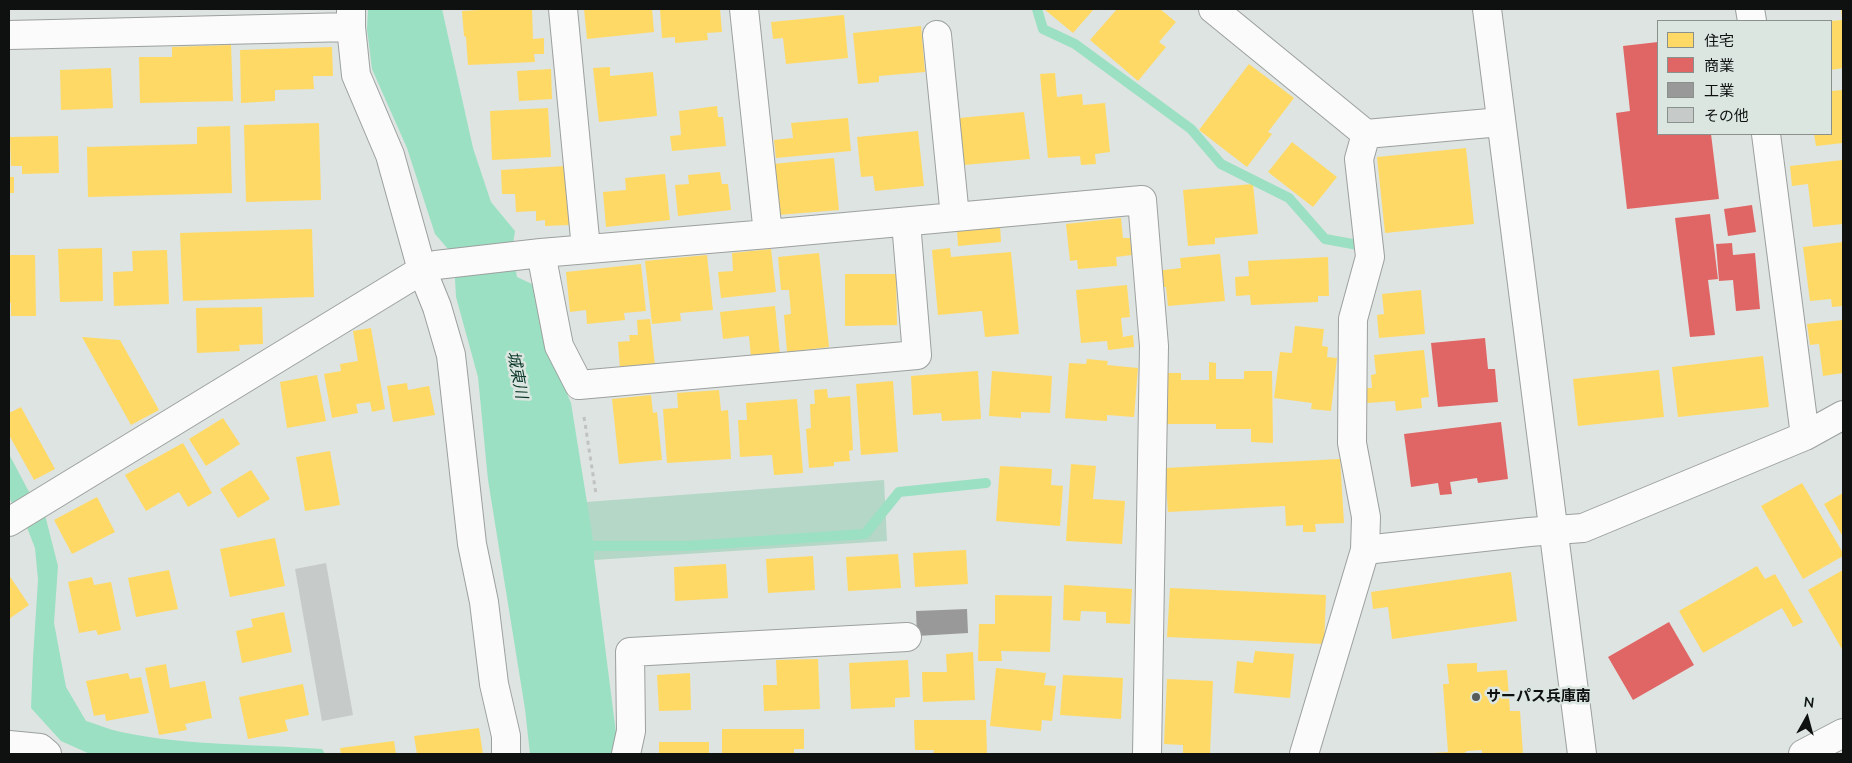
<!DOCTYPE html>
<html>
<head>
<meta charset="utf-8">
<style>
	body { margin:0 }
	#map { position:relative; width:1852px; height:763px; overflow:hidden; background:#dee4e1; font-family:"Nunito Sans","Noto Sans JP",sans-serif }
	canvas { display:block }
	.frame { position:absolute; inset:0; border:10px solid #0e1110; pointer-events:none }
	.legend { position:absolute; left:1657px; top:20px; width:175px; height:115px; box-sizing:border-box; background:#dce6e1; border:1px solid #8a918d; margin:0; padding:6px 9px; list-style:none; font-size:15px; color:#0e1110 }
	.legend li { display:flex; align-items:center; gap:10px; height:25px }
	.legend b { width:25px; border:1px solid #8a918d }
	.north { position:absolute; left:1782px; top:693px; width:50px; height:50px; -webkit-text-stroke:4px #dce6e1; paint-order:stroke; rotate:7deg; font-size:14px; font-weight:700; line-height:20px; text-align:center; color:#0e1110 }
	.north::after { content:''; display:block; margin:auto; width:18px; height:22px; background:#0e1110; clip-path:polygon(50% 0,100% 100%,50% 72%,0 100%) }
</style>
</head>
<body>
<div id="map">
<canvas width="1852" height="763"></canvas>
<div class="frame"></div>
<ul class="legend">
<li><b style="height:14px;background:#ffd966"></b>住宅</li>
<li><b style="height:14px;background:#e06666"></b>商業</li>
<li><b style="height:14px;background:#999"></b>工業</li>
<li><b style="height:14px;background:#c6cac8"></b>その他</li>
</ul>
<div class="north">N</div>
</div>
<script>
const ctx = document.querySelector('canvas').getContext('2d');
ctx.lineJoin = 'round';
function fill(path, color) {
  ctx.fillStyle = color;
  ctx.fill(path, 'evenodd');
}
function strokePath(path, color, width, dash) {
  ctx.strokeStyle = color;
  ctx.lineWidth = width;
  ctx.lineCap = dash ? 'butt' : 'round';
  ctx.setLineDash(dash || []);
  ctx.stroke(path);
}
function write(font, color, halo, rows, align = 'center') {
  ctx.font = font + ' "Nunito Sans","Noto Sans JP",sans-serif';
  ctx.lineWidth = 5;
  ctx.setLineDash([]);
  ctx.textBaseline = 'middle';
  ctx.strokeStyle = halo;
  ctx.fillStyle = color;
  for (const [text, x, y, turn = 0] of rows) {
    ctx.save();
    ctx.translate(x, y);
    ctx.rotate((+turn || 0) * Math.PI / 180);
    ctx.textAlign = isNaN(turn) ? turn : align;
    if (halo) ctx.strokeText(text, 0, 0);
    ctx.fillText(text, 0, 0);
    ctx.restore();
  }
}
fill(new Path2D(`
	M884,480L887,541L594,560V546L586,502Z`), '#b4d7c7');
fill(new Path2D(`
	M368,9H442L473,148L491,202L515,231L512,250L517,277L532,284L542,307L548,349L571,403L594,546V560L616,733L611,754H530L525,709L488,480L478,377L456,297L455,279L448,249L435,234L407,148L372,69L367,29Z
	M9,454L28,490L45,515L58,566L54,623L66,687L86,721C99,725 113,731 126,733C191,746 257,744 322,749L325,754H90L61,741L31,708L33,658L38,580L35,548L26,525L9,498Z`), '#9be0c3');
fill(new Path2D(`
	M496,9H532L533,39L544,38V54H534L535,62L468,65L466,37L464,36L462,11Z
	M584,9H652L654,32L587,39Z
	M660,9H720L722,32L707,33L708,40L675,43V37L662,38Z
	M1044,9H1094L1073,33Z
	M1117,9H1160L1176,22L1159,42L1166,47L1138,81L1090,40Z
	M1841,9H1843V68L1831,70V21L1842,20Z
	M844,15L848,58L786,64L783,38L773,39L771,22Z
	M921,26L925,72L879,76V82L858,84L853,33Z
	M231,45L233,101L140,103L139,57H172V47Z
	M332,47L333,76H313L314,89L275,90V101L241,103L240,50Z
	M1249,64L1294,98L1268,132L1272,134L1247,167L1199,130Z
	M610,67V76L653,72L657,116L599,122L593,68Z
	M111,68L113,108L61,110L60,70Z
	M551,69L552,99L519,101L517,71Z
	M1055,73L1057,97L1082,94L1083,105L1105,103L1110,152L1095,154L1096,164L1081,165L1080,156L1048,158L1040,74Z
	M1843,90V143L1816,146L1814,134H1831V91Z
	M717,106L718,117H723L726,146L672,151L670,136L681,135L679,111Z
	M548,108L551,157L492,160L490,111Z
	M1024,112L1030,159L964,165L959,118Z
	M848,118L851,151L776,158L774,140L793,138L791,123Z
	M319,123L321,200L246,202L244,125Z
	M230,126L232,193L88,197L87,147L197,144V127Z
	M918,131L924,186L875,191L873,176L861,177L857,137Z
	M58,136L59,173L22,174V166H11L10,137Z
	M1292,142L1337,177L1313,207L1268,172Z
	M1466,148L1474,224L1385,233L1377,157Z
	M834,158L839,210L778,215L773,164Z
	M1843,160V224L1813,227L1808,184L1792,186L1790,166Z
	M566,166L569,225L545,226V220L536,221V211L516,212L515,194H502L501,170Z
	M720,172L722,184H728L731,210L678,216L675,185L689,184L688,175Z
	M665,174L670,220L606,227L603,192L626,190L625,178Z
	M9,177H14V193H9Z
	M1253,184L1258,234L1215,238V244L1188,246L1183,190Z
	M1121,218L1123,238H1130L1132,255L1116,257L1117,266L1078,269L1077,260L1070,261L1066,224Z
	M1000,225L1001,242L958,246L957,229Z
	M312,229L314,297L183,301L180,233Z
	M1843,242V306L1832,307L1831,299L1810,301L1803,247Z
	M102,248L103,301L60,302L58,249Z
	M950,248L951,257L1011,252L1019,334L985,337L982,311L938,315L932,250Z
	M771,249L776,292L721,298L718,272L733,271L732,253Z
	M167,250L169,304L114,306L113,272L133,271L132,251Z
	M819,253L829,347L787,352L784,315L791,314L789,290H781L778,257Z
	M1220,254L1225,301L1168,306L1166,287H1157L1156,271L1181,268L1180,258Z
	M9,255H35L36,316H11V303H9Z
	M707,255L713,310L680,313L681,321L652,324L645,261Z
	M1328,257L1329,296H1318V302L1251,305L1250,295L1236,296L1235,277L1249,276L1248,261Z
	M641,264L646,311L624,313L625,320L587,324L586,310L570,312L566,272Z
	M845,274H896L897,325L845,326Z
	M1127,285L1130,317L1121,318L1123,337L1133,335L1134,347L1108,350L1107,341L1081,343L1076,290Z
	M1421,290L1425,334L1379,338L1377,315L1384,314L1382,294Z
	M775,306L780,354L751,357L749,336L723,339L720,312Z
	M262,307L263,344L239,345L240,351L197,353L196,308Z
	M650,319L655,366L620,369L618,342L630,341L629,335H638L637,320Z
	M1843,320V373L1823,376L1819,344L1810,345L1807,324Z
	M1295,326L1324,329L1322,346L1328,347L1327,357L1337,358L1331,411L1311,409L1312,403L1274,398L1280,352L1292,353Z
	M371,328L385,409L372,412L370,402L356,404L358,413L332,418L324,374L341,371L340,364L358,361L353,331Z
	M82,337L120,340L159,410L131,425Z
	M1424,350L1429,397L1421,398L1422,408L1396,411L1395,401L1367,403L1366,388H1372L1371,375L1376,374L1374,355Z
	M1763,356L1769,407L1678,417L1672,367Z
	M1087,359L1108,361L1107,365L1138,368L1134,417L1107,415V421L1065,418L1069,363L1086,364Z
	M1209,362L1216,363V379H1244V371H1272L1273,443L1251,442V429H1216V424H1167V373H1181V380H1209Z
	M1659,370L1664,417L1578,426L1573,379Z
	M978,371L981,419L942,421L941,413L913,415L911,376Z
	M992,371L1052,376L1050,413L1021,412V418L989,416Z
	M317,375L326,421L287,428L280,382Z
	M893,381L898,452L861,455L856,384Z
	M407,383L408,390L429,386L435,415L393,422L387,386Z
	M827,389L828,398L850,396L853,450L849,451L850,461L834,462V466L809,468L806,429L811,428L810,404H815L814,390Z
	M719,390L721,411L728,410L731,459L667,463L663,409L678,408L677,393Z
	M651,395L653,413L657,412L662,460L619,464L612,399Z
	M797,399L803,473L774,475L772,455L740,457L738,420H747L746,403Z
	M21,407L55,469L34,480L9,435V413Z
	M223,418L240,444L206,466L189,439Z
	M183,443L212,493L188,507L179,492L146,511L125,475Z
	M330,451L340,505L305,511L296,457Z
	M1340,459L1344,523L1315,524L1316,532H1303V525L1286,526L1285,506L1168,512L1165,468Z
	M1071,464L1096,466L1093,499L1125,501L1122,544L1066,541Z
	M1000,466L1052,469L1051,485L1063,486L1060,526L996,521Z
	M251,470L270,499L238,518L220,489Z
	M1802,483L1843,553V556L1803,579L1761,506Z
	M1843,493V537L1824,504Z
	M97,497L115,532L72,554L54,520Z
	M275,538L285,586L230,597L220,549Z
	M966,550L968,584L915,587L913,553Z
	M898,554L901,588L848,591L846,557Z
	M813,556L815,590L768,593L766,559Z
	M726,564L728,598L675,601L674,567Z
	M1757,566L1765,579L1775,574L1803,622L1793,627L1782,608L1703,653L1679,611Z
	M169,570L178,609L136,617L128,578Z
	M1843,570V651L1808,590Z
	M1511,572L1517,621L1392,639L1388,607L1373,609L1371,592Z
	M9,575L29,605L9,619Z
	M92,577L94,585L111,582L121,630L98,635L96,630L79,633L68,582Z
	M1064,585L1132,589L1130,624L1106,623V612L1081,611L1080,621L1063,620Z
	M1170,588L1326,595L1324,644L1167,637Z
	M995,595L1052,596L1050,652L1001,651L1002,661H978L979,624H995Z
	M284,612L292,652L242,663L236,631L253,627L251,619Z
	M1255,651L1294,654L1290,698L1234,693L1237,661L1253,663Z
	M973,652L975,700L923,702L922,672H947L946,654Z
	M818,659L820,709L764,711L763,685H777L776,660Z
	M908,660L910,697L895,698V707L851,709L849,663Z
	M1477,663V672L1507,670L1510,711H1520L1523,754H1482V750L1467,751L1463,754H1433V753L1448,752L1443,684H1449L1447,664Z
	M166,664L170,688L205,681L212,718L185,724L187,730L159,735L145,668Z
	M996,668L1046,673L1044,685L1056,686L1052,721L1042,720L1041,731L990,726Z
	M128,673L130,679L141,677L149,713L106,721L105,714L94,716L86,681Z
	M690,673L691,710L659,711L657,675Z
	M1063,675L1123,678L1121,719L1060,715Z
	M1167,679L1213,681L1210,754H1183V745L1164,744Z
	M303,684L309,715L285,720L288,731L248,739L239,697Z
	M914,720H986L987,754H933L934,750H915Z
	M479,728L483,754H417L414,736Z
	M722,729H804V749H794V754H722Z
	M394,741L396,754H341L340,748Z
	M659,742H709V754H659Z`), '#ffd966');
fill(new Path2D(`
	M1658,42V134H1711L1719,199L1627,209L1616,113L1630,111L1623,46Z
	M1752,205L1756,232L1728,236L1724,209Z
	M1710,214L1718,279L1708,280L1715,335L1690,337L1675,218Z
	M1732,243L1733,255L1755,253L1760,309L1736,311L1733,280L1719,281L1716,244Z
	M1485,338L1488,369H1495L1498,402L1438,407L1431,343Z
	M1501,422L1508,479L1478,483L1477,478L1450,482L1452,494L1440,495L1438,483L1411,487L1404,434Z
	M1669,622L1694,665L1633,700L1608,657Z`), '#e06666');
fill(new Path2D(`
	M967,609L968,633L917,636L916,611Z`), '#999');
strokePath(new Path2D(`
	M1037,9L1043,29L1075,44L1191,129L1221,164L1289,198L1325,239L1358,245
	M582,551L594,546H686L865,534L899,492L986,483`), '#9be0c3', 10);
fill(new Path2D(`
	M326,563L353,715L322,721L295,569Z`), '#c6cac8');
const minor = new Path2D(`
	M351,9V27L356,75L390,155L422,270L437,307L451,355L472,544L484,602L494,684L506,736V754
	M563,9L586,249
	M744,9L768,234
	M1213,9L1366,134L1501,122
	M1750,9L1752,21
	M9,35L351,27
	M937,35L955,217
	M1766,134L1805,436
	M541,253L559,346L579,385L917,355L906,222
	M9,522L422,270L436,265L541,253L768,234L1142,200L1154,346L1147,754
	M1365,550L1529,532L1583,528L1805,436L1843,415
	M9,745L40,748L47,754
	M626,754L631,731L630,652L907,637
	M1304,754L1365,550L1366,517L1352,443L1353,319L1370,257L1359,159L1366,134`);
const tertiary = new Path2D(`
	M1487,9L1582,754
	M1803,754L1843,733`);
strokePath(minor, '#9ca09e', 30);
strokePath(tertiary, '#9ca09e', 30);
strokePath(new Path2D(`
	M584,417L596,494`), '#c1c3c1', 3, [4, 4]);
strokePath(minor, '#fafbfa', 28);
strokePath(tertiary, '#fafbfa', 28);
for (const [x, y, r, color] of [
	[1476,697,5,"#575b59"]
]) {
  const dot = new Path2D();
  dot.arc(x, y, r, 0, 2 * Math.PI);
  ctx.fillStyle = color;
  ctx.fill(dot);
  strokePath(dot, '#dce6e1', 2);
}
write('bold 15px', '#0e1110', '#dce6e1', [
	["サーパス兵庫南",1486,697]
], 'left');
write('italic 16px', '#0b3728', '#dce6e1', [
	["城東川",516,375,79]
]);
</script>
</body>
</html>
